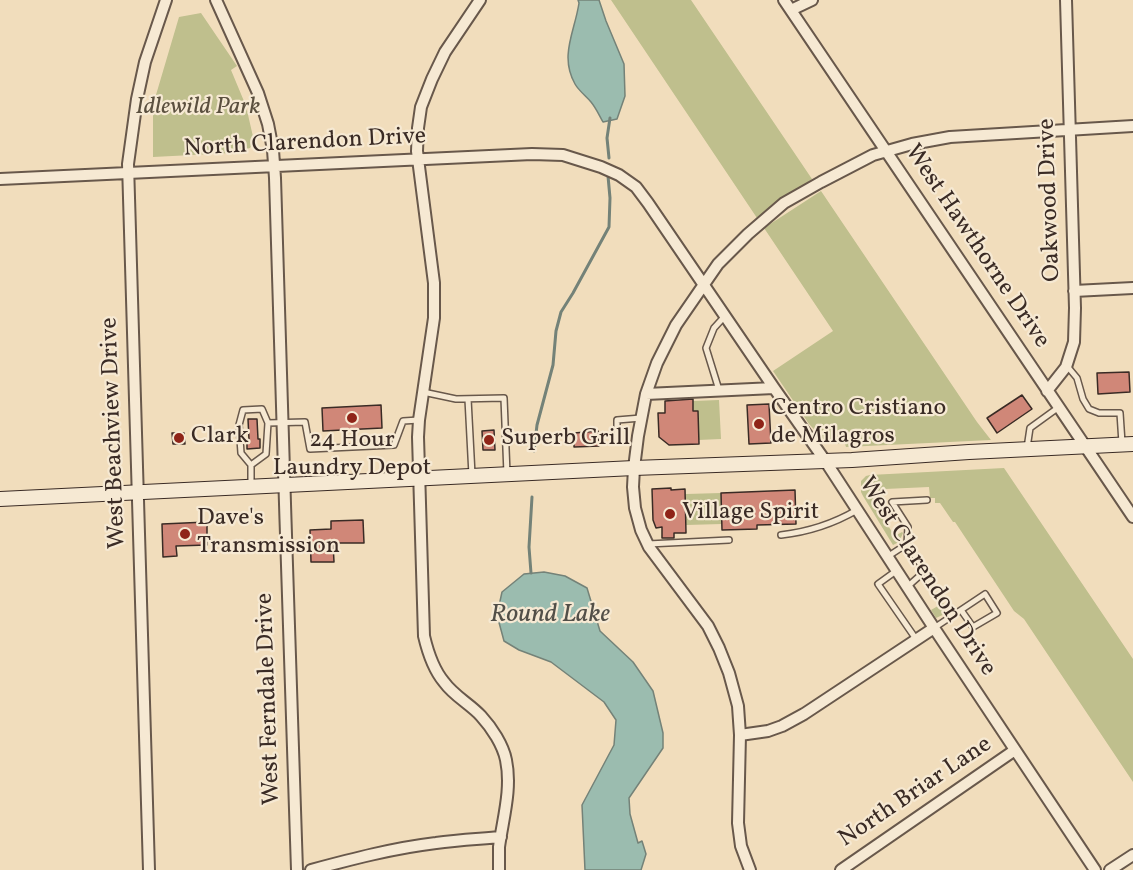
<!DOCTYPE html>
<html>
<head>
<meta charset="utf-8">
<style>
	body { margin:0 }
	canvas { display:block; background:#f1ddbc }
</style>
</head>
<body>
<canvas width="1133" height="870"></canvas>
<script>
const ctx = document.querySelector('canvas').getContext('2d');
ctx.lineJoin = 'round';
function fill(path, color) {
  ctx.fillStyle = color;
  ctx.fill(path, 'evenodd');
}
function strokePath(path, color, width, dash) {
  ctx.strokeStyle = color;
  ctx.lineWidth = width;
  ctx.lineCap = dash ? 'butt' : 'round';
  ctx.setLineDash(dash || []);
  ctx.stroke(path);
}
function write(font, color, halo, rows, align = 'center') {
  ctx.font = font + ' Vollkorn,serif';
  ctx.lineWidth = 4.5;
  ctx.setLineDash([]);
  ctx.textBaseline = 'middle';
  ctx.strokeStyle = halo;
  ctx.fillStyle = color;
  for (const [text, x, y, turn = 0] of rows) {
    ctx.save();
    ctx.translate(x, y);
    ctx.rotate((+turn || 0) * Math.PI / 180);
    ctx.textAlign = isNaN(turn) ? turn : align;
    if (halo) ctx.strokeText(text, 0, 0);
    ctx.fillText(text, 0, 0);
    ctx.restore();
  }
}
fill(new Path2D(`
	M611,0H691L812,179L757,218Z
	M201,13L237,66L231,70L246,106L254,141L250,148L231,153L153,157V105L179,17Z
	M821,191L977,422L991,440L846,447L845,444H828L809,424L773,371L833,331L764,228Z
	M719,400L721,439L698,440V411H693V401Z
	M1004,468L1133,659V782L1024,619L1014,611L955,522H953L940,503H935V498H930L929,487L885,489L877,495L882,503L875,507L895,536L902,532L903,533L899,542L893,545L863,496L861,492V481L866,476L870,475Z
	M721,493L722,524L686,525V494Z
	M943,603L949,612L936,618L931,610Z`), '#bfbf8d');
const water = new Path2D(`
	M578,0H599L606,21L624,64L625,96L617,119L603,122C599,115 596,108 591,102C586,96 579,91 575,84C559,56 575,31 579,3Z
	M544,572L565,576L587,588L600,631L633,662L653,691L663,733V748L629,798L630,814L638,843L642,841L646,854L641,870H585L582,805L614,745L616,720L604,702L551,662L519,650L504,641L497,615L502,592L524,574Z`);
fill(water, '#9bbcaf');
strokePath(water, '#748278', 1.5);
strokePath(new Path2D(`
	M609,158L607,138L610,118
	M534,451L537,425L553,365L556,331L561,312L573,293L609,227L610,198L608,176
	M531,573L529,547L532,497`), '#748278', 3);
const building = new Path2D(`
	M1129,372L1130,392L1098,394L1097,373Z
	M1022,395L1032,409L997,433L987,418Z
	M693,399V411H698L699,444L669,445L659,437L658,413H665V401Z
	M769,404L771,443L749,444L747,405Z
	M381,405L382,428L323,431L322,408Z
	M248,419H257L258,439H260V448L247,449V440H249Z
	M494,430L495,450H483L482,431Z
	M598,431L599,446L574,447V433Z
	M172,433H184L185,444H173Z
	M671,488V490L685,489L686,533H674V538H662V527L656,528L653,520L652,489Z
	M795,490L796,524L757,525V529L722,530L721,493Z
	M363,520L364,543H333L334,562H311L310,530L331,529V521Z
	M207,522V545L176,546L177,556L163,557L162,524Z`);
fill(building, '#d08778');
strokePath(building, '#3a2b25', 1.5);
const service = new Path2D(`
	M1067,366L1077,378L1083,399L1089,409L1099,413H1120L1122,443
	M719,390L706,348L714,328L725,316
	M423,392L456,399L504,398L507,474
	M468,399L472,475
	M268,423L305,422L310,449L394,445L403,421L419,420
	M617,442V420L641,418
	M1027,448L1030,428L1059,407
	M251,465L266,454L268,423L262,409L243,410L239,425L241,453L251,465V486
	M781,535C807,532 833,524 857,510
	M648,544L729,540
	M887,557L907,544
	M896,571L878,584L916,639
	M907,587L925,571L907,544L908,527L892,502L927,500
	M934,628L985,594L997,613L973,627L961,610`);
const minor = new Path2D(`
	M216,0L258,93L268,124L273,150L275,178C283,409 288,639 297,870
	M480,0L445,52L432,79L421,107L418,128L417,151L434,283V318L419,420L418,437L424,636C428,653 433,669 444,682C454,696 470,704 481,716C492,728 503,745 506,760C512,789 503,818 499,847C499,854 499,862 499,870
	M784,0L1133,517
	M791,10L812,0
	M0,179L532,154L563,155L601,167L619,175L636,187L648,203L774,388L826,462L934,628L1095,870
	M1074,291L1133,288
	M1047,391L1066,367L1074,342L1075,308L1066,0
	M646,394L774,388
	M740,735L768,731L782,726L804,714L934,628
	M149,870L128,164L137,99L145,62L166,0
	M311,870C352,859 394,848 436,843C457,840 479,839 501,837
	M750,870L741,846L738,823L740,735L738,706L729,673L719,648L708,626L649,547L641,530L635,508L633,487L634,468L638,436L646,394L657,363L676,325L718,264L748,234L784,203L821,182L873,155L912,144L950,137L1133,126
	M841,870L1015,750
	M1110,870L1133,855`);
const secondary = new Path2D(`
	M0,499L634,468L852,460L969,452L1133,444`);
strokePath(service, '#68584b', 8);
strokePath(minor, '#68584b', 14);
strokePath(secondary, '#3a2b25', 16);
strokePath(service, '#f6e9d3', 5);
strokePath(minor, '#f6e9d3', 10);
strokePath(secondary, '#f6e9d3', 14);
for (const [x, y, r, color] of [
	[352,418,6,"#8f2418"],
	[759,424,6,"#8f2418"],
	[179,438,6,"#8f2418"],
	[489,440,6,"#8f2418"],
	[670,514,6,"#8f2418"],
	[185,534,6,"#8f2418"]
]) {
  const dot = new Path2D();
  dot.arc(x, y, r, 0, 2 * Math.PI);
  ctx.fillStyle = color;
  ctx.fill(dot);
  strokePath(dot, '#f6e9d3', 2);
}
write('italic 24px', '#5b503f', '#f6e9d3', [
	["Idlewild Park",198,109]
]);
write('24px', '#3a2b25', '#f6e9d3', [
	["North Clarendon Drive",305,144,-3],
	["Oakwood Drive",1051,200,-92],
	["West Hawthorne Drive",976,247,56],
	["West Beachview Drive",115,433,-92],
	["West Clarendon Drive",926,577,57],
	["West Ferndale Drive",270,699,-92],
	["North Briar Lane",916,793,-34]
]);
write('24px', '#3a2b25', '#f6e9d3', [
	["Centro Cristiano",771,410],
	["de Milagros",771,438],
	["Clark",191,438],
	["Superb Grill",501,440],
	["24 Hour",352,442,"center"],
	["Laundry Depot",352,470,"center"],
	["Village Spirit",682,514],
	["Dave's",197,520],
	["Transmission",197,548]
], 'left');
write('italic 26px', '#524f48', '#f6e9d3', [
	["Round Lake",550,616]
]);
</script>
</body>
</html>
